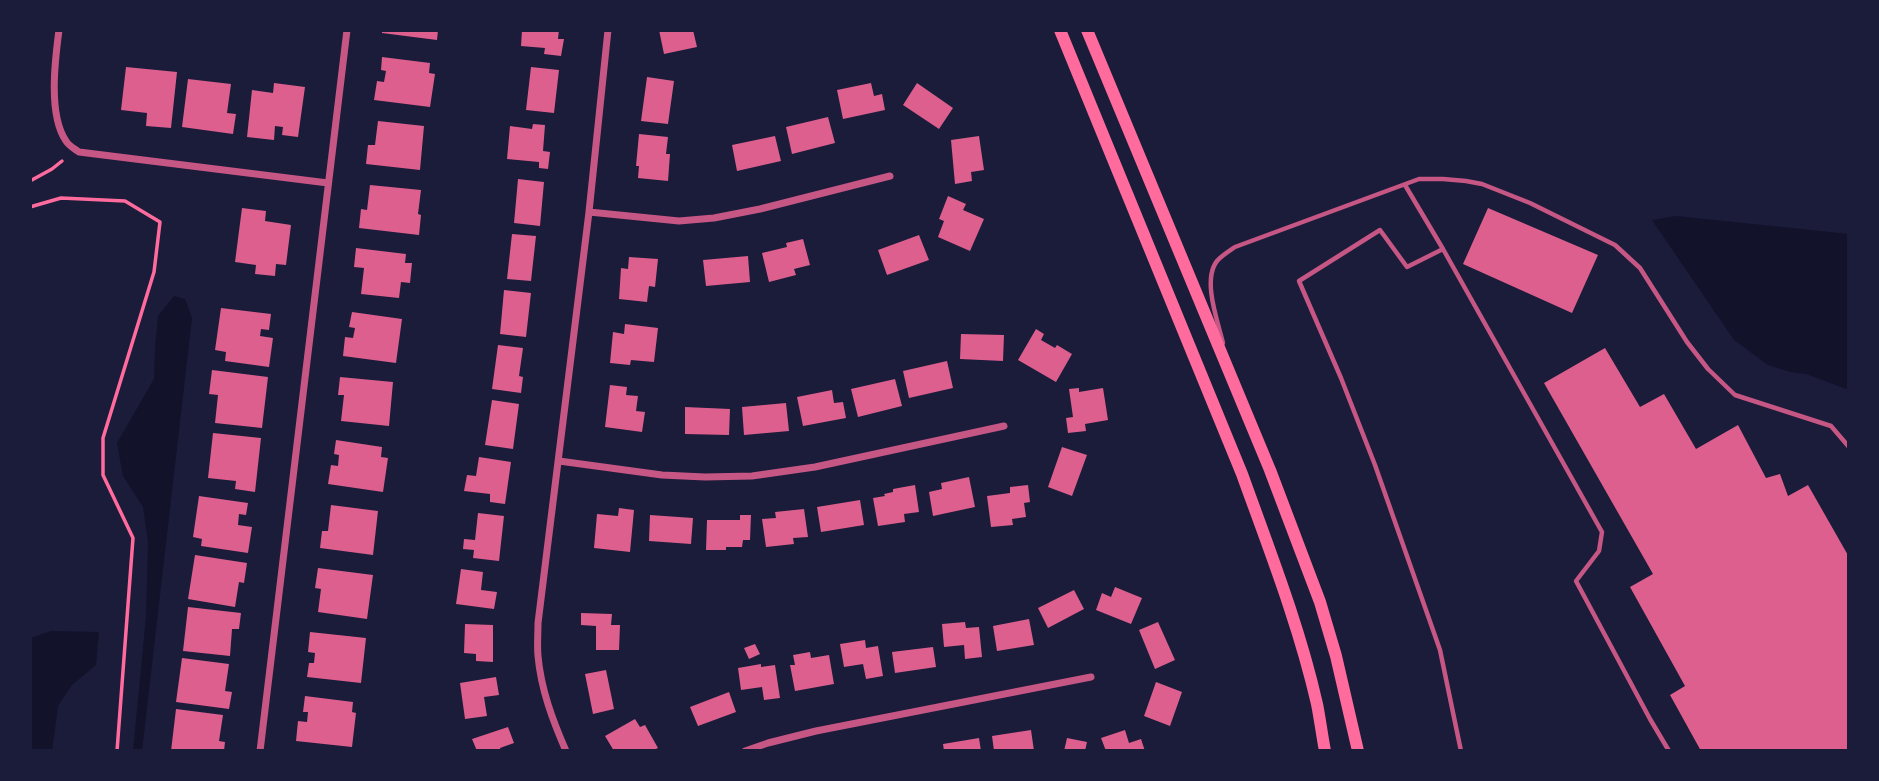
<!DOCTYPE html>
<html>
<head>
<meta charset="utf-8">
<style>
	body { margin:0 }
	#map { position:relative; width:1879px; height:781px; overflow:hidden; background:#1b1b3a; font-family:Manrope,sans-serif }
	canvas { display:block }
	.frame { position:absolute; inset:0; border:32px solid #1b1b3a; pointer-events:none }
</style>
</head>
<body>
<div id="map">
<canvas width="1879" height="781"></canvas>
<div class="frame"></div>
</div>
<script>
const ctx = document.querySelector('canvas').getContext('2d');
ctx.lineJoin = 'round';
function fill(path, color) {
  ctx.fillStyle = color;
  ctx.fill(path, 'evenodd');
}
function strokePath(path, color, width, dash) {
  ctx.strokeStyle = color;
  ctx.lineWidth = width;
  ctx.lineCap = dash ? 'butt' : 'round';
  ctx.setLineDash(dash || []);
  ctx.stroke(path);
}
fill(new Path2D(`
	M1676,216L1849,234V390L1806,374L1790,372L1768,365L1734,340L1652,220Z
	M174,296L185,299L192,318L142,751H133L146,617L148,542L143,507L123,476L117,443L154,379L155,348L158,316Z
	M51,631L99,632L96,665L72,685L58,706L52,751H30V638Z`), '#12122b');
fill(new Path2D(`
	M382,30H438L437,40L382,33Z
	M522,30H559L558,39H564L561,56L544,54L545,48L521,46Z
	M659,30H693L697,47L664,54Z
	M382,57L430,63L429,73L435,74L430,107L374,100L377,81L384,82L386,71L381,70Z
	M126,67L177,72L171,128L146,126L147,113L121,110Z
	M531,67L559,70L554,113L526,110Z
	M647,77L674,81L668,124L641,121Z
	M188,79L231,84L227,113L236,114L233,134L182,127Z
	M274,83L305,87L298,137L282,135L283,127L275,126L274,140L247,137L252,90L273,93Z
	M871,83L874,96L882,94L885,110L843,119L837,90Z
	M917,83L953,108L939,129L903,105Z
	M828,117L835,143L792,154L786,127Z
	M378,121L424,126L420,170L366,164L368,145H375Z
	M533,124L545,125L543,151L550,152L548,169L539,168V162L507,159L510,126L532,129Z
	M639,134L668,137L666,154H670L668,181L638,178L639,166H636Z
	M775,136L781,161L737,171L732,145Z
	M979,136L984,170L971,172L972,181L955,184L951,140Z
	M518,179L544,182L540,226L514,223Z
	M370,185L421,190L418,214L421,215L419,235L359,228L361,209L367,210Z
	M948,196L966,204L963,210L984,219L970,251L938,237L944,221L939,219Z
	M242,208L266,211L265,221L291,225L286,265L276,264L275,276L255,274L256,265L235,262Z
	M1488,208L1598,255L1572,313L1463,264Z
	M512,234L536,236L531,281L507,279Z
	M919,235L929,260L887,275L878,250Z
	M803,239L810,265L794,269L796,275L769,282L762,253L787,247L786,243Z
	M356,248L406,254L405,263H412L410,283L401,282L399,298L361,294L364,268L354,267Z
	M748,256L750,282L706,286L703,260Z
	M629,257L658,259L655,287L649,286L647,302L619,299L621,268L628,269Z
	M504,290L531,293L526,337L500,334Z
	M221,308L271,314L269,330L261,329L260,336L273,338L269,367L225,361L226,352L215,350Z
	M352,312L402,319L396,363L343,356L345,337L353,338L355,328L349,327Z
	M625,324L658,328L654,362L631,360L630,365L610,363L613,332L624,334Z
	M1036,329L1044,334L1041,340L1055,348L1057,345L1072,354L1056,382L1018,360Z
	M961,334L1004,335L1003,361L960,359Z
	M498,345L523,348L519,376L523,377L521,393L492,389Z
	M1605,348L1640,407L1664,394L1696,449L1738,425L1766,478L1780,474L1788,496L1808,485L1849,557V751H1701L1670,695L1685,686L1630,587L1653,574L1544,383Z
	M947,361L953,388L909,398L903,371Z
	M212,370L268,377L262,428L215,423L218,395L209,394Z
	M340,377L393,382L389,426L341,421L344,395H338Z
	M895,379L902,406L858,417L851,389Z
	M610,385L627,387L626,395L638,396L636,411L645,412L642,432L605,427Z
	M1079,388V392L1103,388L1108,420L1085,424L1086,431L1068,433L1066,418L1073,417L1069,389Z
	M832,390L834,403L843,402L846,418L803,426L797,397Z
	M492,400L519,404L513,449L485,445Z
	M786,403L789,431L744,435L742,407Z
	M685,407L730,409L729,435L685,434Z
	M213,433L261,438L255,492L235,489L236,481L208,478Z
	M336,440L382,447L381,457L388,458L383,492L328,484L331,465L338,466L339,455L334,454Z
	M1062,447L1087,455L1072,496L1048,487Z
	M479,457L511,462L505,504L490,502V494L464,491L467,475L476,476Z
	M969,477L975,507L933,516L929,492L942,489L941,483Z
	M915,485L919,512L904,514L905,522L878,526L873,498L885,496L884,494L893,492V489Z
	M1028,485L1030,502L1024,503L1026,517L1012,519L1013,525L991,527L987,496L1010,493V487Z
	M199,496L248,503L246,515L239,514L238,525L252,527L248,553L201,546L202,539L193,537Z
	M860,500L864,525L821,532L817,507Z
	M331,505L378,511L373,555L320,548L322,531H328Z
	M619,508L634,510L630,552L594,548L597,514L618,516Z
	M804,509L808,537L793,538L794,544L766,547L762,519L776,518L775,512Z
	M478,513L504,516L499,561L473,558L474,550L463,549L464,539L475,540Z
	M650,515L693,518L691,544L649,541Z
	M740,515H751L750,540H743L742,547H726V550H706L707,520H740Z
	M195,555L247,563L244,583L239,582L235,607L188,599Z
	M318,568L373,575L367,619L318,612L321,589L315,588Z
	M461,569L483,572L481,590L497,592L494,609L456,604Z
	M1115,587L1142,598L1131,624L1096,610L1102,593L1111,597Z
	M1074,590L1084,609L1048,628L1038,608Z
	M188,607L241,613L239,629H232L230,656L183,651Z
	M581,613L612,614L611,625H620L619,650H596V626L581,625Z
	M1029,619L1034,645L997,651L993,626Z
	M965,622L966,628L979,627L982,657L965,659L964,645L944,647L942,624Z
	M1158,622L1175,660L1155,669L1139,630Z
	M465,624L493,625V662L476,661V654L464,653Z
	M310,632L366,638L361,683L307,677L309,663H314L315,653L308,652Z
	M865,640L866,648L878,646L883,676L866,679L863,664L844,667L840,644Z
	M755,644L760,654L749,659L744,648Z
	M933,647L936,667L895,673L892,652Z
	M810,652L811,658L829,655L834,684L795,691L790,665H795L793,655Z
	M182,658L229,664L225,691L232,692L229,709L176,702Z
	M761,664V667L775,665L780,698L764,700L762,687L741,690L738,668Z
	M606,670L614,709L593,714L585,674Z
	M496,677L499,695L484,697L487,716L465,719L460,683Z
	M1156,682L1182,692L1170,726L1144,716Z
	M729,692L736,712L698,726L690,707Z
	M305,696L353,702L352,712L356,713L352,747L296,741L298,721L307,722L308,712H303Z
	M176,709L223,715L219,741L225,742L224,751H171Z
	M635,719L640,727L645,725L658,748L651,751H614L605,736Z
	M508,727L514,743L500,748L501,751H477L472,739Z
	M1031,730L1034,751H994L992,736Z
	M1125,730L1129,743L1141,739L1145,751H1106L1101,738Z
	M979,738L981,751H944L943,744Z
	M1067,738L1087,742L1085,751H1064Z`), '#dd5f8e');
strokePath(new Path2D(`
	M30,181L52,169L62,161
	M30,207L61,198L125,201L160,222L154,272L103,438V475L133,538L117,751`), '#ff6b9d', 3.5);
strokePath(new Path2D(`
	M1405,185L1443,249L1602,532L1599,551L1576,581L1650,719L1669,751
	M1443,249L1407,267L1380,230L1299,281L1341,378L1375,465L1440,650L1461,751
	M1223,343C1218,322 1202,280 1217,261C1221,256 1229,251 1235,247L1419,179H1443L1466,181L1482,184L1530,203L1615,245L1640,268L1687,342L1708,369L1735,395L1831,426L1849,447`), '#c65784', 4.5);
strokePath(new Path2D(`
	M59,30C55,60 48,115 66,141C69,146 75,149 79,152L328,183
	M589,212L679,221L714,218L760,209L890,176
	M559,461L662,475L705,477L752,476L815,467L1004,426
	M260,751L347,30
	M566,751C553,721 541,690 538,656C537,645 538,634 538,623L589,212L608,30
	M745,751L768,743L816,731L1091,677`), '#c65784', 7);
strokePath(new Path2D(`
	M1060,30L1242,474C1269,549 1299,625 1317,704C1320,719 1322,735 1325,751
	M1087,30L1270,470L1320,602L1336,656L1358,751`), '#ff6b9d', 12);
</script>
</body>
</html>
